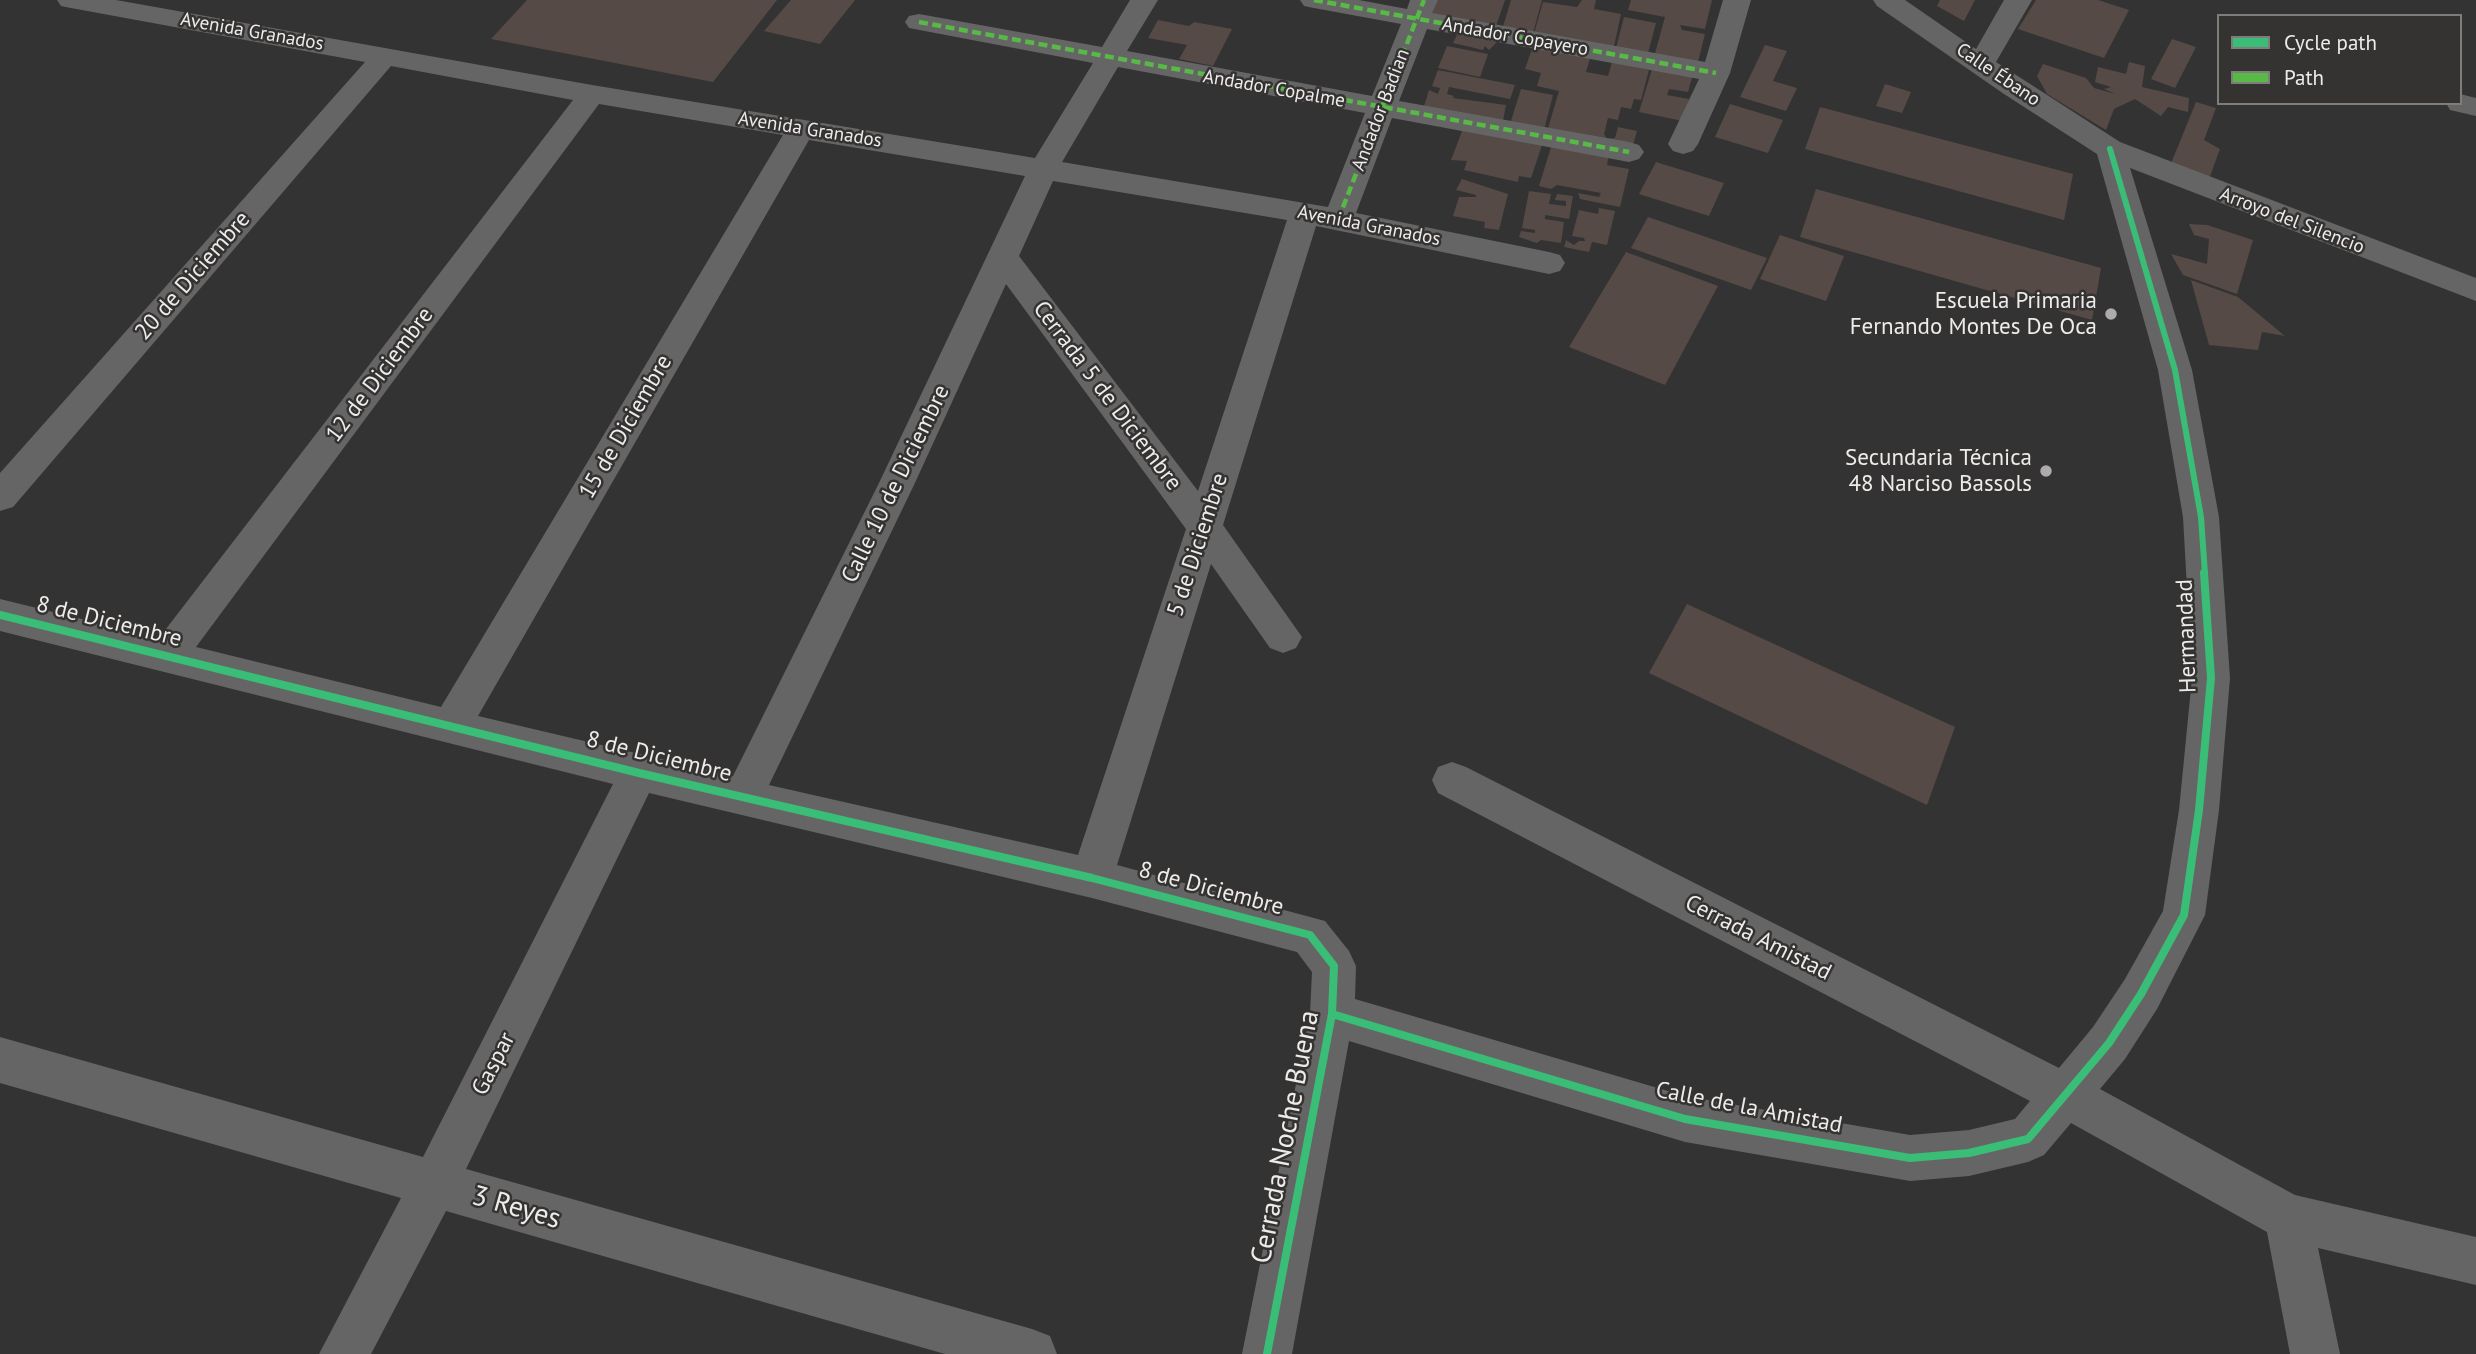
<!DOCTYPE html>
<html>
<head>
<meta charset="utf-8">
<style>
	body { margin:0 }
	#map { position:relative; width:2476px; height:1354px; overflow:hidden; background:#343333; font-family:"PT Sans",sans-serif }
	canvas { display:block }
	.legend { position:absolute; left:2217px; top:14px; width:245px; height:91px; box-sizing:border-box; background:#353232; border:2px solid #7f7c7c; margin:0; padding:9px 12px; list-style:none; font-size:21px; color:#eeebeb }
	.legend li { display:flex; align-items:center; gap:14px; height:35px }
	.legend b { width:35px; border:2px solid #7f7c7c }
</style>
</head>
<body>
<div id="map">
<canvas width="2476" height="1354"></canvas>
<ul class="legend">
<li><b style="height:9px;background:#3abd76"></b>Cycle path</li>
<li><b style="height:9px;background:#58b947"></b>Path</li>
</ul>
</div>
<script>
const ctx = document.querySelector('canvas').getContext('2d');
ctx.lineJoin = 'round';
function fill(path, color) {
  ctx.fillStyle = color;
  ctx.fill(path, 'evenodd');
}
function strokePath(path, color, width, dash) {
  ctx.strokeStyle = color;
  ctx.lineWidth = width;
  ctx.lineCap = dash ? 'butt' : 'round';
  ctx.setLineDash(dash || []);
  ctx.stroke(path);
}
function write(font, color, halo, rows, align = 'center') {
  ctx.font = font + ' "PT Sans",sans-serif';
  ctx.lineWidth = 5;
  ctx.setLineDash([]);
  ctx.textBaseline = 'middle';
  ctx.strokeStyle = halo;
  ctx.fillStyle = color;
  for (const [text, x, y, turn = 0] of rows) {
    ctx.save();
    ctx.translate(x, y);
    ctx.rotate((+turn || 0) * Math.PI / 180);
    ctx.textAlign = isNaN(turn) ? turn : align;
    if (halo) ctx.strokeText(text, 0, 0);
    ctx.fillText(text, 0, 0);
    ctx.restore();
  }
}
fill(new Path2D(`
	M527,0H777L713,82L491,39Z
	M791,0H855L820,44L764,31Z
	M1428,0H1505L1495,29L1428,17Z
	M1511,0H1542L1532,37L1502,30Z
	M1582,0H1596L1594,9L1621,14L1613,51L1533,37L1543,2L1577,7Z
	M1631,0H1712L1705,29L1680,25L1682,30L1705,34L1697,66L1654,57L1665,17L1628,10Z
	M1940,0H1975L1964,21L1937,6Z
	M2036,0H2098L2129,10L2104,58L2018,29Z
	M1624,17L1656,23L1647,57L1616,48Z
	M1158,20L1189,26L1194,22L1232,29L1213,66L1179,59L1187,45L1148,38Z
	M1459,31L1497,42L1489,50L1485,46L1483,50L1453,43Z
	M2172,39L2196,47L2175,88L2151,79Z
	M1765,45L1787,51L1773,81L1797,88L1786,111L1740,97Z
	M1447,46L1488,54L1480,77L1438,68Z
	M1533,46L1591,55L1586,72L1608,76L1612,62L1649,70L1641,100L1634,99L1631,109L1621,107L1618,120L1608,118L1604,134L1607,139L1615,138L1618,127L1637,131L1631,152L1546,135L1559,91L1537,86L1541,73L1525,69Z
	M2129,62L2145,66L2142,87L2189,98L2188,112L2168,107L2161,116L2135,99L2114,109L2106,130L2047,94L2037,76L2043,64L2086,78L2094,88L2115,94L2104,89L2111,87L2095,82L2098,67L2126,74Z
	M1653,66L1693,74L1688,92L1669,89L1667,95L1689,99L1683,121L1639,112Z
	M1438,70L1515,85L1510,99L1449,87L1447,94L1454,96L1453,98L1506,105L1502,126L1422,113L1429,90L1438,94L1440,88L1432,86Z
	M1885,84L1911,92L1902,113L1876,106Z
	M1521,89L1553,95L1544,130L1510,124Z
	M2196,102L2216,108L2204,140L2220,149L2209,179L2170,166Z
	M1730,104L1783,120L1768,153L1715,137Z
	M1820,107L2073,174L2064,220L1805,149Z
	M1464,126L1543,142L1531,178L1519,176L1518,182L1464,170L1467,161L1451,160Z
	M1551,147L1609,154L1607,165L1629,169L1620,207L1580,199L1578,193L1599,197L1601,193L1557,185L1551,189L1539,186Z
	M1656,162L1724,183L1709,216L1639,194Z
	M1462,179L1508,194L1499,230L1484,228L1485,222L1453,216L1459,197H1476V195L1456,190Z
	M1816,189L2101,268L2092,320L1800,237Z
	M1529,191L1551,194L1549,204L1566,206V201L1555,200L1557,194L1573,196L1569,219L1545,215V219L1564,222L1561,243L1541,240L1537,243L1519,237L1521,231L1535,233V230L1522,228Z
	M1599,208L1615,211L1607,245L1592,242L1589,252L1564,247L1566,240L1574,245L1579,241H1585L1584,238L1572,236L1579,210L1598,214Z
	M1648,217L1767,258L1751,290L1631,248Z
	M2189,224L2207,225L2253,240L2237,294L2183,275L2171,254L2207,264L2209,239L2194,235Z
	M1780,235L1844,256L1826,301L1760,279Z
	M1626,252L1718,286L1665,385L1569,347Z
	M2191,280L2238,297L2285,336L2262,332L2258,350L2209,345Z
	M1687,604L1955,727L1927,805L1649,673Z`), '#554a45');
fill(new Path2D(`
	M57,0H116L592,85L1035,158L1093,63L909,28L905,22L909,16L919,14L1102,47L1130,0H1158L1127,51L1372,96L1401,24L1314,8L1304,6L1300,0H1359L1407,9L1410,0H1438L1432,13L1705,62L1723,0H1751L1730,73L1698,144L1693,151L1683,154L1673,151L1668,144L1699,79L1427,29L1399,101L1629,142L1639,145L1644,152L1639,159L1629,162L1392,118L1356,213L1549,252L1560,255L1565,263L1560,271L1549,274L1316,226L1223,525L1302,637L1296,648L1283,653L1270,648L1211,564L1117,865L1325,921L1349,951L1356,966L1355,999L1685,1096L1910,1135L1969,1130L2015,1119L2030,1101L1438,793L1432,780L1438,767L1452,762L1466,767L2059,1068L2093,1027L2125,979L2163,911L2179,810L2192,678L2183,517L2158,370L2097,154L2004,94L1877,6L1873,0H1905L1976,49L2004,0H2032L1996,62L2120,142L2476,278V301L2130,168L2192,370L2219,517L2230,678L2219,810L2205,915L2157,1009L2125,1059L2100,1089L2295,1195L2476,1237V1285L2318,1248L2340,1354H2290L2267,1232L2071,1123L2044,1155L2028,1162L1969,1176L1910,1181L1685,1142L1349,1041L1292,1354H1242L1310,1014L1312,972L1297,952L1092,898L649,793L466,1169L1032,1329L1050,1336L1057,1354H945L446,1211L371,1354H319L401,1198L0,1083V1037L423,1157L613,784L0,631V599L159,638L573,100L391,66L13,507L0,511V473L365,62L71,8L61,6ZM1118,67L1365,113L1328,207L1062,162ZM599,104L783,135L441,707L196,647ZM809,140L1025,176L878,485L733,776L478,716ZM1053,181L1287,220L1198,491L1019,256ZM1006,284L1186,529L1078,855L769,785L914,485Z
	M2460,94L2476,98V116L2450,110L2446,103H2460Z`), '#666565');
strokePath(new Path2D(`
	M1314,0L1716,73
	M919,22L1629,152
	M1338,220L1424,0`), '#58b947', 4.5, [9, 4.5]);
strokePath(new Path2D(`
	M2110,149L2175,370L2201,517L2205,574`), '#3abd76', 6);
strokePath(new Path2D(`
	M0,615L639,773L1092,878L1310,935L1334,966L1332,1014L1267,1354
	M1332,1014L1685,1119L1910,1158L1969,1153L2028,1139L2109,1043L2141,994L2184,915L2199,810L2211,678L2204,573`), '#3abd76', 8);
for (const [x, y, r, color] of [
	[2111,314,7,"#adabab"],
	[2046,471,7,"#adabab"]
]) {
  const dot = new Path2D();
  dot.arc(x, y, r, 0, 2 * Math.PI);
  ctx.fillStyle = color;
  ctx.fill(dot);
  strokePath(dot, '#353232', 2.5);
}
write('19px', '#eeebeb', '#353232', [
	["Avenida Granados",252,32,10],
	["Andador Copayero",1515,37,10],
	["Calle Ébano",1998,75,34],
	["Andador Copalme",1274,89,10],
	["Andador Badian",1381,110,-69],
	["Avenida Granados",810,130,9],
	["Arroyo del Silencio",2292,221,21],
	["Avenida Granados",1369,226,11]
]);
write('23px', '#eeebeb', '#353232', [
	["20 de Diciembre",193,276,-49],
	["12 de Diciembre",380,375,-53],
	["Cerrada 5 de Diciembre",1107,396,53],
	["15 de Diciembre",626,427,-60],
	["Calle 10 de Diciembre",896,484,-64],
	["5 de Diciembre",1198,545,-72],
	["8 de Diciembre",109,622,14],
	["Hermandad",2187,636,-92],
	["8 de Diciembre",659,757,14],
	["8 de Diciembre",1211,889,15],
	["Cerrada Amistad",1758,938,27],
	["Gaspar",494,1064,-63],
	["Calle de la Amistad",1749,1108,11]
]);
write('23px', '#eeebeb', '#353232', [
	["Escuela Primaria",2097,301],
	["Fernando Montes De Oca",2097,327],
	["Secundaria Técnica",2032,458],
	["48 Narciso Bassols",2032,484]
], 'right');
write('28px', '#eeebeb', '#353232', [
	["Cerrada Noche Buena",1286,1137,-79],
	["3 Reyes",516,1208,16]
]);
</script>
</body>
</html>
